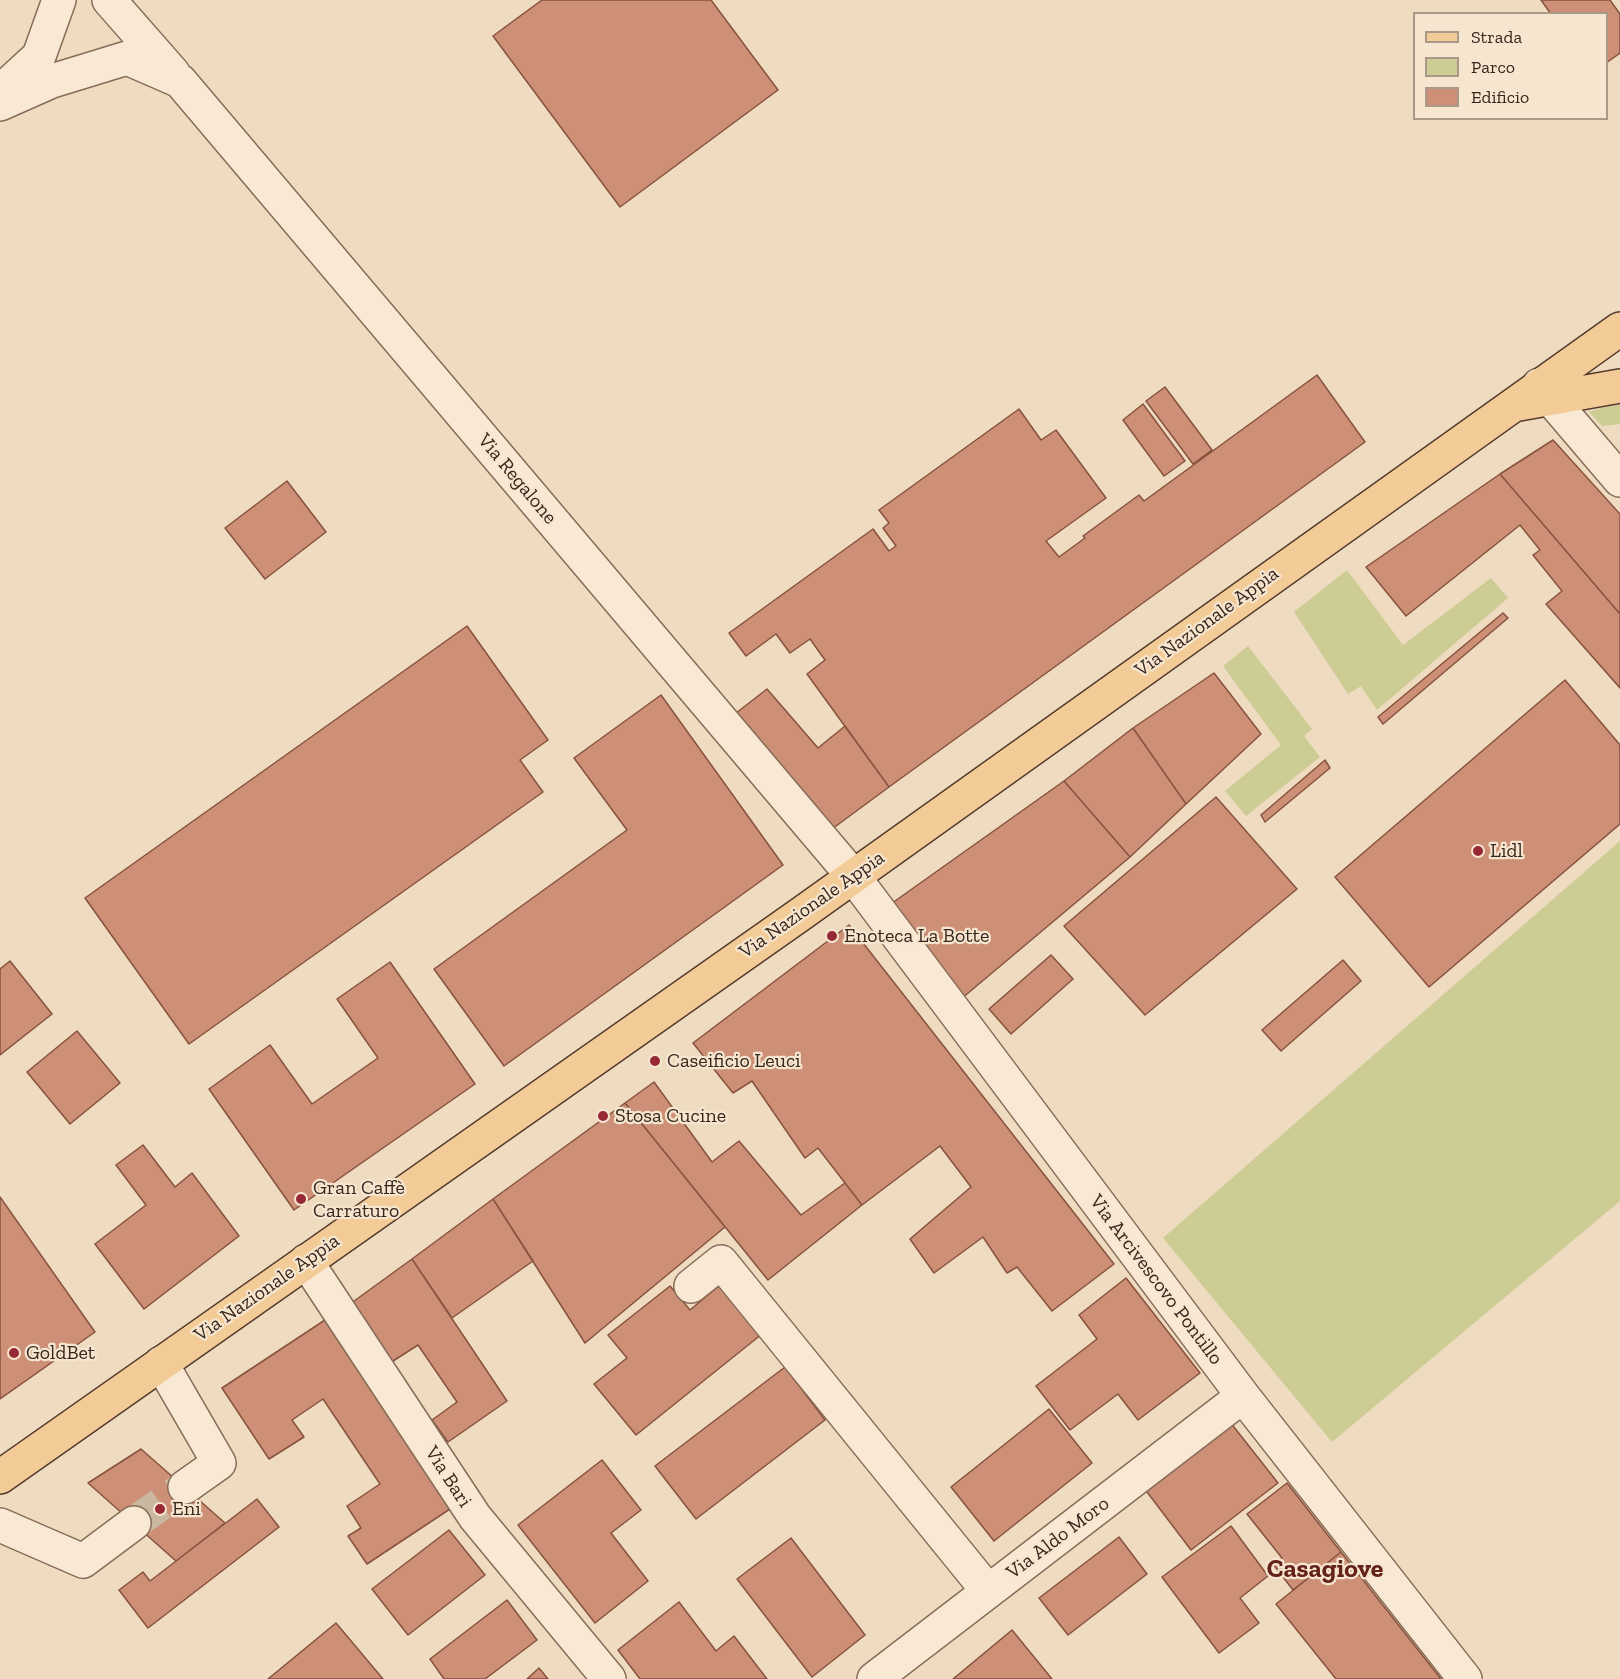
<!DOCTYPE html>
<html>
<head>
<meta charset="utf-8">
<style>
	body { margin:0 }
	#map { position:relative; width:1620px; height:1679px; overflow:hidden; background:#eedbc0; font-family:"Zilla Slab",serif }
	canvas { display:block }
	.legend { position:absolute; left:1413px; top:12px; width:195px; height:108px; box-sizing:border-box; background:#f6e6d0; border:2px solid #a98; margin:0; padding:8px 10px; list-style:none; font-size:18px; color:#37261d }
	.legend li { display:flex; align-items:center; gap:12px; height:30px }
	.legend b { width:30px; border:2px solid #a98 }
</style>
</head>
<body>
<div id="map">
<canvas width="1620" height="1679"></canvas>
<ul class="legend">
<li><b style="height:8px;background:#f2cb97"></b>Strada</li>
<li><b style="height:16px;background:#cccc94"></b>Parco</li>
<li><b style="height:16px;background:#cd9076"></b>Edificio</li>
</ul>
</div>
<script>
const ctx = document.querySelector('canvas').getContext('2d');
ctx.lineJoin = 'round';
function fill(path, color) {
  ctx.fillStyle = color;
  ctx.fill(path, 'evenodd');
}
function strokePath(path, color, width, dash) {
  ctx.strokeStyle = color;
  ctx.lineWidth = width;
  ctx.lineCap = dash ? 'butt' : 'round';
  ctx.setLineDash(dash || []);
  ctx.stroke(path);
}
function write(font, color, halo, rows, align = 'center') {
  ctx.font = font + ' "Zilla Slab",serif';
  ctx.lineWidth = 4.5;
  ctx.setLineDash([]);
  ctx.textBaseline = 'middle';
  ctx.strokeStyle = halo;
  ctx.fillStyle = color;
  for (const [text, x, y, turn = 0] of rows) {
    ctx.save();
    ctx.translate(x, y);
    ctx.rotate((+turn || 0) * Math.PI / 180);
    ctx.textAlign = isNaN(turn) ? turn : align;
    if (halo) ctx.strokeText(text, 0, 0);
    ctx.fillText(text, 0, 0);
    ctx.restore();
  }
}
fill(new Path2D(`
	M1620,402V424L1602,426L1589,412Z
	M1347,570L1403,645L1491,578L1508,598L1377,710L1361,686L1348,694L1294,612Z
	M1248,646L1312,729L1304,736L1320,757L1246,816L1225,791L1281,745L1223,666Z
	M1620,841V1201L1332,1442L1163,1238Z`), '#cccc94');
const building = new Path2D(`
	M542,0H711L778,90L620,207L493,36Z
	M1541,0H1610L1620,14V53L1606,63V14H1551Z
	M1317,375L1365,442L889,787L807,674L825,660L810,639L790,653L776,634L746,656L729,633L873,529L889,551L896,546L883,528L889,523L879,510L1019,409L1041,440L1056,430L1106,498L1046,541L1059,557L1085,538L1083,536L1139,495L1144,501Z
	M1165,387L1212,450L1193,464L1146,401Z
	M1143,404L1185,461L1164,476L1123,420Z
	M1553,440L1620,514V614L1500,474Z
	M1500,474L1620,614V688L1546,604L1562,591L1533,555L1540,550L1520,525L1406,616L1366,567Z
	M287,481L326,532L265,579L225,528Z
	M1503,613L1508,618L1383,724L1378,717Z
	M467,626L548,740L520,760L543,792L189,1044L85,898Z
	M1214,673L1261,734L1186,804L1133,728Z
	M1565,680L1620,745V824L1429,987L1335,877Z
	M767,689L818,748L845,726L889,787L832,829L731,717Z
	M661,695L783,865L504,1066L434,969L627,830L574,758Z
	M1133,728L1186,804L1130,857L1064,781Z
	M1325,760L1330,768L1265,822L1261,815Z
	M1064,781L1130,857L961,999L888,906Z
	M1216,797L1297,889L1145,1015L1064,926Z
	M849,925L1114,1264L1052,1311L1017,1267L1007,1273L983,1237L934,1273L910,1239L971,1187L940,1146L862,1205L818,1148L805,1158L752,1081L733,1093L693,1043Z
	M1051,955L1073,979L1011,1034L989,1009Z
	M1343,960L1361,981L1281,1051L1262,1030Z
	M10,961L52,1014L0,1055V969Z
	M390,962L475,1084L294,1210L209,1089L270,1045L312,1104L378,1058L337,999Z
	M77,1031L120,1083L70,1124L27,1072Z
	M654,1082L712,1162L739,1141L801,1215L845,1183L862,1205L768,1280L625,1103Z
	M625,1103L725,1227L585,1343L493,1199Z
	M143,1145L175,1187L192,1173L239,1236L144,1309L95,1244L146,1205L116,1165Z
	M0,1197L95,1332L0,1399Z
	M493,1199L533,1261L452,1318L412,1259Z
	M412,1259L507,1401L448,1442L432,1420L457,1402L418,1345L390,1363L350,1304Z
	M1126,1278L1200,1373L1138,1420L1118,1394L1070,1430L1036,1386L1097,1339L1079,1315Z
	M721,1284L762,1334L636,1435L594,1384L627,1358L608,1335L670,1286L690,1310Z
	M328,1318L453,1507L367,1564L348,1536L361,1528L347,1506L380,1484L323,1399L292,1420L304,1437L269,1459L222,1388Z
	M785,1367L825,1420L696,1519L655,1466Z
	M1049,1409L1092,1463L994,1541L951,1487Z
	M1230,1422L1278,1483L1191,1550L1144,1488Z
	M141,1449L225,1523L176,1561L88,1483Z
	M602,1460L641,1510L611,1533L648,1581L595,1623L518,1525Z
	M1287,1483L1341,1552L1293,1590L1273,1564L1282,1558L1247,1514Z
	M257,1499L279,1527L148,1628L119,1590L143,1572L150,1581Z
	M1231,1526L1268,1576L1240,1598L1259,1623L1219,1653L1162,1577Z
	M449,1530L485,1575L408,1635L372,1589Z
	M1119,1537L1147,1574L1068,1635L1039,1598Z
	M791,1538L865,1635L812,1677L737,1579Z
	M1341,1552L1441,1679H1336L1276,1604Z
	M507,1600L537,1640L485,1679H444L430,1659Z
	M679,1602L716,1651L734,1636L767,1679H640L618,1650Z
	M336,1623L383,1679H268Z
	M1012,1630L1052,1679H953Z
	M539,1668L548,1679H527Z`);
fill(building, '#cd9076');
strokePath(building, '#87523e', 1.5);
strokePath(new Path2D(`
	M134,1523L185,1487`), '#c9b79f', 33, [33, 16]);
const minor = new Path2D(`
	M109,0L173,73
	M0,92L39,56L59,0
	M0,104L52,81L127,58L180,81L853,876L1243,1396L1465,1679
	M1539,385L1620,480
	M306,1261L475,1517L609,1679
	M691,1286L721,1262L988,1591
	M161,1363L219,1463L185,1487
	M0,1525L83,1561L134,1523
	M874,1679L1243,1396`);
const major = new Path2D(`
	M1519,404L1620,386
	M0,1477L798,916L1620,329`);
strokePath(minor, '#876c58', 36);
strokePath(major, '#553b2d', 36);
strokePath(minor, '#f9e9d4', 33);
strokePath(major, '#f2cb97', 33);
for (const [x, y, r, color] of [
	[1478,851,6,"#972835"],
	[832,936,6,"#972835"],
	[655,1061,6,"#972835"],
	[603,1116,6,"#972835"],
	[301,1199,6,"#972835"],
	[14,1353,6,"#972835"],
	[160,1509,6,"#972835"]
]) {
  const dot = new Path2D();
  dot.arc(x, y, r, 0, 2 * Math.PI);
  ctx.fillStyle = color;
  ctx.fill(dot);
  strokePath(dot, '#f6e6d0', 2);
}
write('20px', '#37261d', '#f6e6d0', [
	["Via Regalone",517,479,50],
	["Via Nazionale Appia",1207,622,-36],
	["Via Nazionale Appia",812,905,-35],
	["Via Arcivescovo Pontillo",1156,1280,53],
	["Via Nazionale Appia",267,1288,-35],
	["Via Bari",448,1477,57],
	["Via Aldo Moro",1058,1538,-37]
]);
write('20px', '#37261d', '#f6e6d0', [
	["Lidl",1490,851],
	["Enoteca La Botte",844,936],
	["Caseificio Leuci",667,1061],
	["Stosa Cucine",615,1116],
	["Gran Caffè",313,1188],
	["Carraturo",313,1211],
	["GoldBet",26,1353],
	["Eni",172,1509]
], 'left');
write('bold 26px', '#64221c', '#f6e6d0', [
	["Casagiove",1325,1570]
]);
</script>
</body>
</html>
